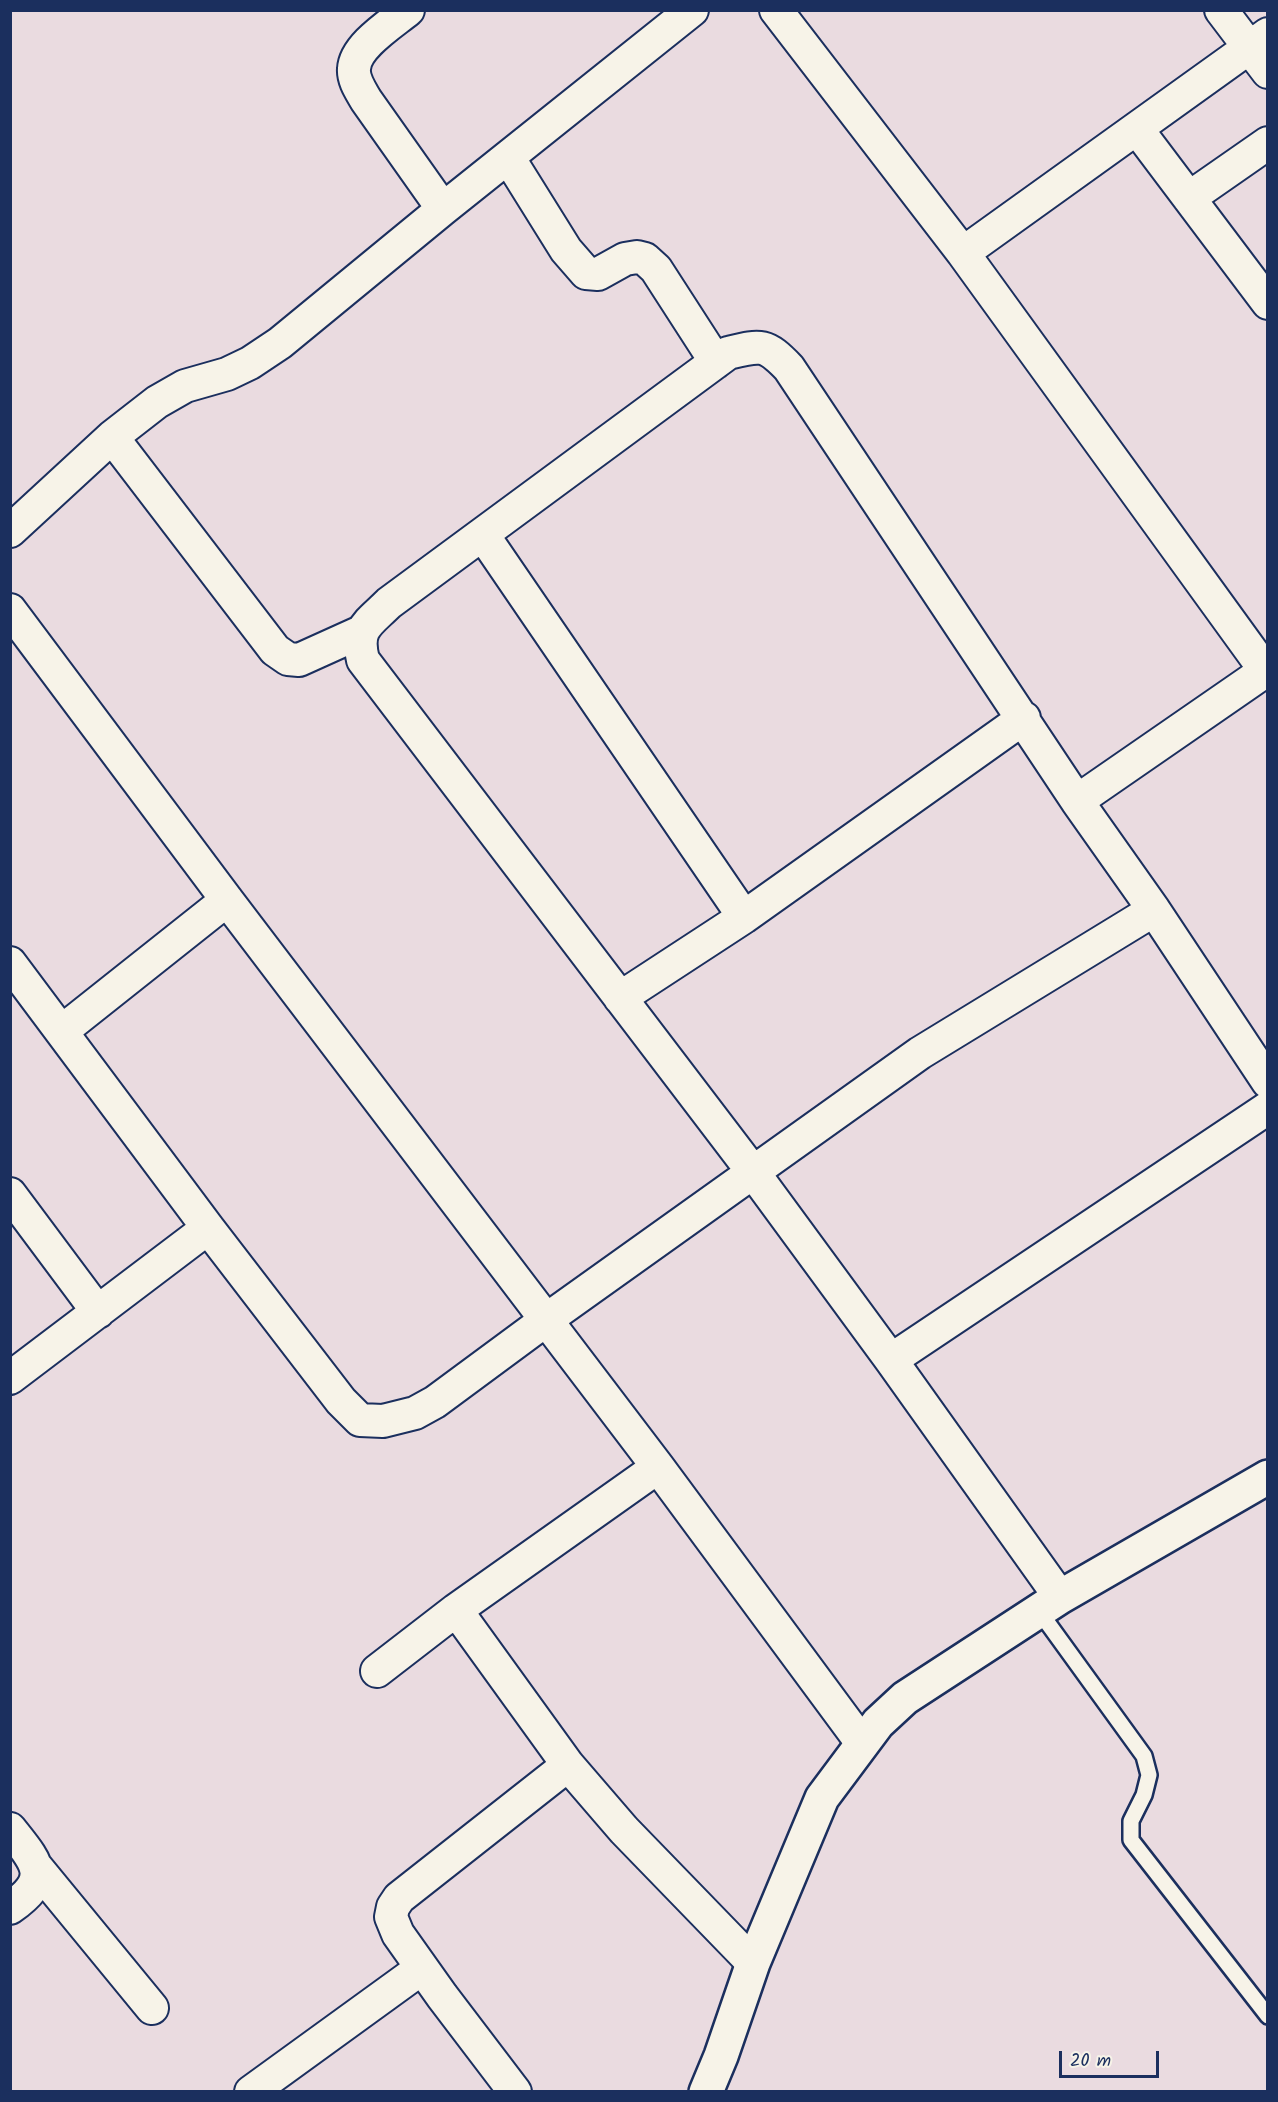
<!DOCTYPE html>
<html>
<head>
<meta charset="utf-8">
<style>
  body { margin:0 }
  #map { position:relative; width:1278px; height:2102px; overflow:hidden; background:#eadbe0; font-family:Kalam,sans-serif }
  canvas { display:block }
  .frame { position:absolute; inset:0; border:12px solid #1b2f5e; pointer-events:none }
  .scale { position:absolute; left:1059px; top:2051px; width:100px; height:27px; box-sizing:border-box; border:3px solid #1b2f5e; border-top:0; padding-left:8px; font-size:18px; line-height:21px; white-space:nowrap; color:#1b2f5e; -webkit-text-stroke:4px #f7f3e8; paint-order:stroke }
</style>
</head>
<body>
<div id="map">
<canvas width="1278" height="2102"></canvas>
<div class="frame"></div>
<div class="scale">20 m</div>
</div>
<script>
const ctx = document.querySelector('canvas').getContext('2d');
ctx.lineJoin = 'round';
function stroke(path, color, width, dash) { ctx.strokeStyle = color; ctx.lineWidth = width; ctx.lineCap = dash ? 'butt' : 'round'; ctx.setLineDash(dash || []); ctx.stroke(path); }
const service = new Path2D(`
  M 1039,1611 L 1144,1756 L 1149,1775 L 1144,1795 L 1131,1821 L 1131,1840 L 1268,2016`);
const minor = new Path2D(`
  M 408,10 C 391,24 355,46 354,69 C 353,80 361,91 366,100 L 443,209
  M 776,10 L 963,253 L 1268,674
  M 1221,10 L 1268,72
  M 1137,129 L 1268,303
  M 508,157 L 566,250 L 586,273 L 598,274 L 625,259 L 637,257 L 645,259 L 656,269 L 716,362
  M 1189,198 L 1268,143
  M 963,253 L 1268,34
  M 112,437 L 275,650 L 288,659 L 299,660 L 361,632
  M 10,531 L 112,437 L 157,402 L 185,386 L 227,374 L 250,363 L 280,343 L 443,209 L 692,10
  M 483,535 L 744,917
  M 10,610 L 227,900 L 658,1467 L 862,1743
  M 1077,801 L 1268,669
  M 10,963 L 208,1228 L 341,1401 L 360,1420 L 383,1421 L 415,1413 L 435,1402 L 546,1320 L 920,1053 L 1154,910
  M 620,998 L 744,917 L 1024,718
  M 62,1031 L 227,900
  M 10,1194 L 98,1312
  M 891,1360 L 1268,1108
  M 10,1378 L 208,1228
  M 1060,1597 L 891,1360 L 753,1172 L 363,660 C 355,628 368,624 389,603 L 728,353 C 761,345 765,343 789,368 L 1077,801 L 1154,910 L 1268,1082
  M 456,1610 L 568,1765 L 624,1830 L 753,1963
  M 377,1671 L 456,1610 L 658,1467
  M 10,1829 C 37,1863 53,1878 10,1908
  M 37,1868 L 152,2008
  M 251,2092 L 422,1968
  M 515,2092 L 442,1996 L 398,1934 L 391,1917 L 393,1907 L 399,1898 L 568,1765`);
const tertiary = new Path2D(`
  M 706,2092 L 721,2056 L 753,1963 L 822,1798 L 878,1723 L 905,1698 L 1060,1597 L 1268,1477`);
stroke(service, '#1b2f5e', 20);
stroke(minor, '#1b2f5e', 36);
stroke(tertiary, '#1b2f5e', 38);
stroke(service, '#f7f3e8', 15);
stroke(minor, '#f7f3e8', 32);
stroke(tertiary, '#f7f3e8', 33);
</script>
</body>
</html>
